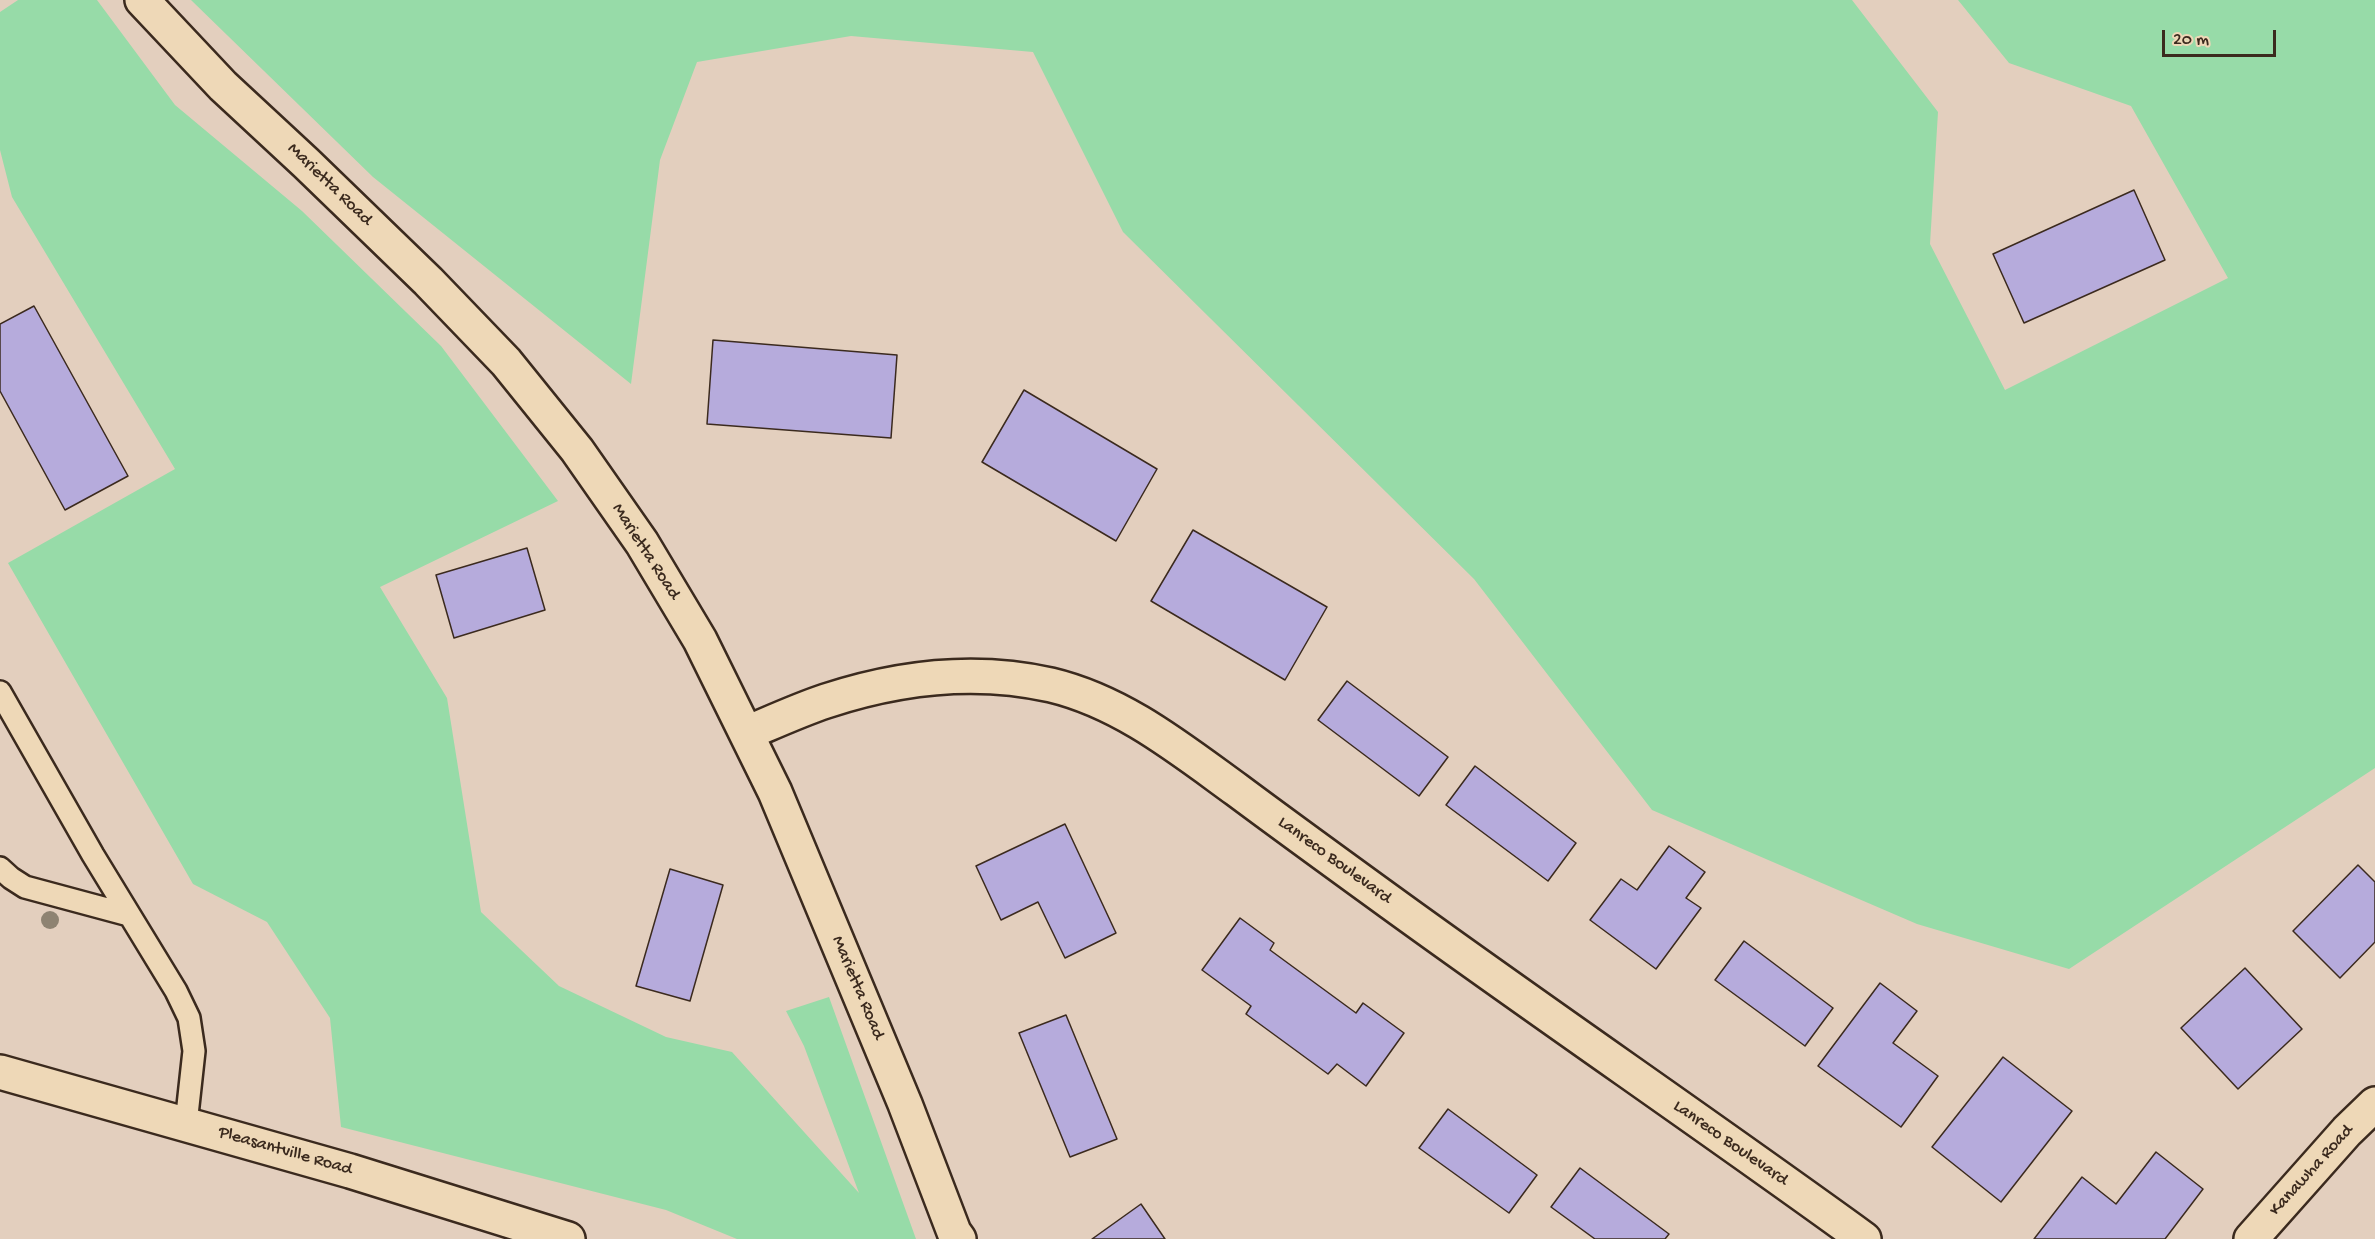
<!DOCTYPE html>
<html>
<head>
<meta charset="utf-8">
<style>
  body { margin:0 }
  #map { position:relative; width:2375px; height:1239px; overflow:hidden; background:#e3cfbe; font-family:"Gochi Hand",sans-serif }
  canvas { display:block }
  .scale { position:absolute; left:2162px; top:30px; width:114px; height:27px; box-sizing:border-box; border:3px solid #3b2a1e; border-top:0; padding-left:8px; font-size:18px; line-height:21px; white-space:nowrap; color:#3b2a1e; -webkit-text-stroke:4px #eed8b7; paint-order:stroke }
</style>
</head>
<body>
<div id="map">
<canvas width="2375" height="1239"></canvas>
<div class="scale">20 m</div>
</div>
<script>
const ctx = document.querySelector('canvas').getContext('2d');
ctx.lineJoin = 'round';
function fill(path, color) { ctx.fillStyle = color; ctx.fill(path, 'evenodd'); }
function stroke(path, color, width, dash) { ctx.strokeStyle = color; ctx.lineWidth = width; ctx.lineCap = dash ? 'butt' : 'round'; ctx.setLineDash(dash || []); ctx.stroke(path); }
function write(font, color, halo, rows, align = 'center') {
  ctx.font = font + ' "Gochi Hand",sans-serif'; ctx.lineWidth = 4.5; ctx.setLineDash([]); ctx.textBaseline = 'middle'; ctx.strokeStyle = halo; ctx.fillStyle = color; for (const [text, x, y, turn = 0] of rows) {
    ctx.save(); ctx.translate(x, y); ctx.rotate((+turn || 0) * Math.PI / 180); ctx.textAlign = isNaN(turn) ? turn : align; if (halo) ctx.strokeText(text, 0, 0); ctx.fillText(text, 0, 0); ctx.restore();
  }
}
const green = new Path2D(`
  M 18,0 L 97,0 L 175,105 L 302,211 L 441,346 L 558,501 L 380,587 L 447,698 L 481,912 L 559,986 L 666,1037 L 732,1052 L 859,1193 L 804,1046 L 786,1011 L 829,997 L 916,1239 L 737,1239 L 666,1210 L 341,1127 L 330,1018 L 267,922 L 193,884 L 8,563 L 175,469 L 12,197 L 0,150 L 0,12 Z
  M 191,0 L 1852,0 L 1938,112 L 1930,244 L 2005,390 L 2228,278 L 2131,106 L 2009,63 L 1958,0 L 2375,0 L 2375,768 L 2069,969 L 1917,924 L 1652,810 L 1474,579 L 1123,232 L 1033,52 L 851,36 L 697,62 L 660,160 L 631,384 L 373,177 Z`);
const building = new Path2D(`
  M 2134,190 L 2165,260 L 2024,323 L 1993,254 Z
  M 34,306 L 128,476 L 65,510 L 0,391 L 0,324 Z
  M 713,340 L 897,355 L 891,438 L 707,424 Z
  M 1024,390 L 1157,469 L 1116,541 L 982,462 Z
  M 1193,530 L 1327,607 L 1285,680 L 1151,601 Z
  M 527,548 L 545,610 L 454,638 L 436,575 Z
  M 1347,681 L 1448,757 L 1419,796 L 1318,720 Z
  M 1475,766 L 1576,843 L 1548,881 L 1446,805 Z
  M 1065,824 L 1116,933 L 1065,958 L 1038,902 L 1001,920 L 976,866 Z
  M 1669,846 L 1705,872 L 1686,898 L 1701,908 L 1656,969 L 1590,920 L 1621,879 L 1637,890 Z
  M 2358,865 L 2375,882 L 2375,942 L 2340,978 L 2293,931 Z
  M 670,869 L 723,885 L 690,1001 L 636,986 Z
  M 1240,918 L 1274,943 L 1270,950 L 1356,1013 L 1363,1003 L 1404,1033 L 1366,1086 L 1337,1064 L 1328,1074 L 1246,1014 L 1251,1006 L 1202,970 Z
  M 1744,941 L 1833,1008 L 1805,1046 L 1715,980 Z
  M 2245,968 L 2302,1029 L 2238,1089 L 2181,1028 Z
  M 1880,983 L 1917,1011 L 1893,1043 L 1938,1076 L 1901,1127 L 1818,1066 Z
  M 1066,1015 L 1117,1139 L 1070,1157 L 1019,1033 Z
  M 2003,1057 L 2072,1111 L 2001,1202 L 1932,1147 Z
  M 1448,1109 L 1537,1175 L 1509,1213 L 1419,1148 Z
  M 2156,1152 L 2203,1189 L 2165,1239 L 2034,1239 L 2082,1177 L 2116,1204 Z
  M 1580,1168 L 1669,1234 L 1665,1239 L 1595,1239 L 1551,1207 Z
  M 1141,1204 L 1165,1239 L 1092,1239 Z`);
const lane = new Path2D(`
  M 0,692 L 93,855 L 176,991 L 189,1018 L 194,1051 L 186,1124
  M 0,868 L 11,878 L 25,887 L 129,915`);
const street = new Path2D(`
  M 747,733 C 773,722 799,710 826,701 C 899,677 975,668 1051,685 C 1122,702 1179,748 1237,790 C 1288,828 1339,865 1390,902 C 1547,1016 1707,1125 1864,1239`);
const secondary = new Path2D(`
  M 142,0 L 223,86 L 306,163 L 428,281 L 506,362 L 577,450 L 642,543 L 700,640 L 775,792 L 905,1104 L 954,1232 L 959,1239
  M 0,1072 L 350,1171 L 568,1239
  M 2251,1239 L 2347,1131 L 2375,1104`);
const trees = [
  [50,920]
];
const streetNames = [
  ["Marietta Road",329,185,44],
  ["Marietta Road",645,552,57],
  ["Lanreco Boulevard",1334,861,36],
  ["Marietta Road",857,988,67],
  ["Lanreco Boulevard",1730,1144,35],
  ["Pleasantville Road",285,1152,16],
  ["Kanawha Road",2312,1171,-48]
];
fill(green, '#97dba8');
fill(building, '#b6abdc');
stroke(building, '#3b2a1e', 1.5);
stroke(lane, '#3b2a1e', 26);
stroke(street, '#3b2a1e', 38);
stroke(secondary, '#3b2a1e', 38);
stroke(lane, '#eed8b7', 21);
stroke(street, '#eed8b7', 33);
stroke(secondary, '#eed8b7', 33);
ctx.fillStyle = '#8e8372';
for (const [x, y] of trees) { ctx.beginPath(); ctx.arc(x, y, 9, 0, 2 * Math.PI); ctx.fill(); }
write('18px', '#3b2a1e', '#eed8b7', streetNames);
</script>
</body>
</html>
